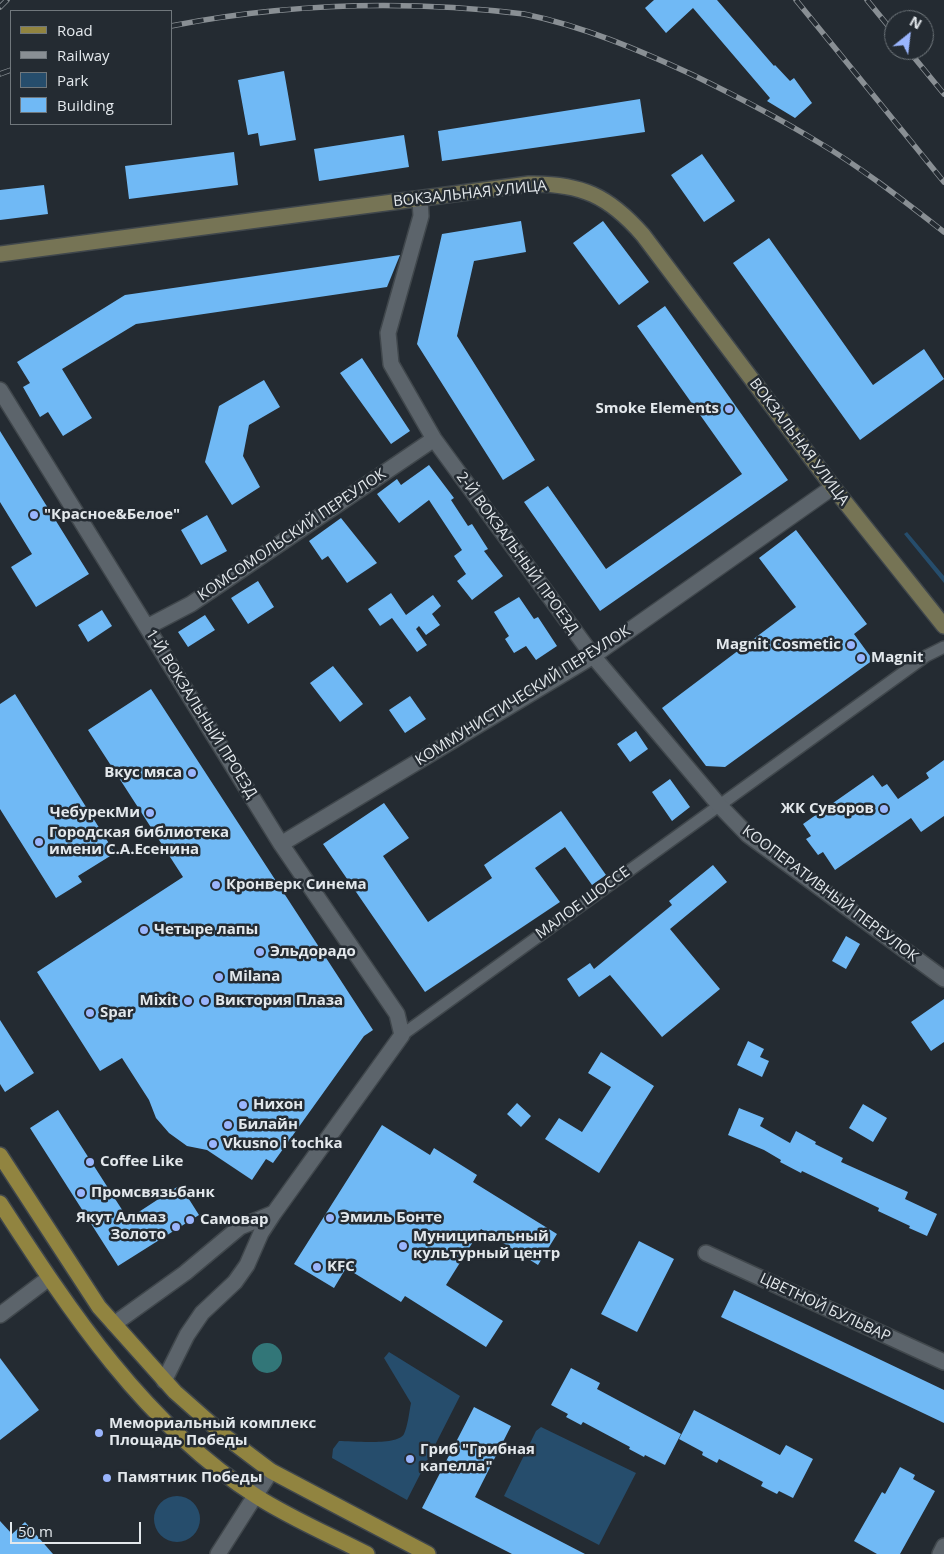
<!DOCTYPE html>
<html>
<head>
<meta charset="utf-8">
<style>
  body { margin:0 }
  #map { position:relative; width:944px; height:1554px; overflow:hidden; background:#242b32; font-family:"Open Sans",sans-serif }
  canvas { display:block }
  .legend { position:absolute; left:10px; top:10px; width:162px; height:115px; box-sizing:border-box; background:#242b32; border:1px solid #70777c; margin:0; padding:6px 9px; list-style:none; font-size:15px; color:#e3e8ec }
  .legend li { display:flex; align-items:center; gap:10px; height:25px }
  .legend b { width:25px; border:1px solid #70777c }
  .north { position:absolute; left:884px; top:10px; width:50px; height:50px; box-sizing:border-box; background:#242b32; border:1px solid #70777c; border-radius:50%; rotate:29deg; font-size:14px; font-weight:700; line-height:20px; text-align:center; color:#e3e8ec }
  .north::after { content:''; display:block; margin:auto; width:18px; height:22px; background:#9ab5fd; clip-path:polygon(50% 0,100% 100%,50% 72%,0 100%) }
  .scale { position:absolute; left:10px; top:1522px; width:131px; height:22px; box-sizing:border-box; border:2px solid #e3e8ec; border-top:0; padding-left:6px; font-size:15px; line-height:18px; white-space:nowrap; color:#e3e8ec; -webkit-text-stroke:4px #242b32; paint-order:stroke }
</style>
</head>
<body>
<div id="map">
<canvas width="944" height="1554"></canvas>
<ul class="legend">
<li><b style="height:6px;background:#918440"></b>Road</li>
<li><b style="height:6px;background:#898f94"></b>Railway</li>
<li><b style="height:14px;background:#264d6c"></b>Park</li>
<li><b style="height:14px;background:#70b9f5"></b>Building</li>
</ul>
<div class="north">N</div>
<div class="scale">50 m</div>
</div>
<script>
const ctx = document.querySelector('canvas').getContext('2d');
ctx.lineJoin = 'round';
function fill(path, color) { ctx.fillStyle = color; ctx.fill(path, 'evenodd'); }
function stroke(path, color, width, dash) { ctx.strokeStyle = color; ctx.lineWidth = width; ctx.lineCap = dash ? 'butt' : 'round'; ctx.setLineDash(dash || []); ctx.stroke(path); }
function write(font, color, halo, rows, align = 'center') {
  ctx.font = font + ' "Open Sans",sans-serif'; ctx.lineWidth = 5; ctx.setLineDash([]); ctx.textBaseline = 'middle'; ctx.strokeStyle = halo; ctx.fillStyle = color; for (const [text, x, y, turn = 0] of rows) {
    ctx.save(); ctx.translate(x, y); ctx.rotate((+turn || 0) * Math.PI / 180); ctx.textAlign = isNaN(turn) ? turn : align; if (halo) ctx.strokeText(text, 0, 0); ctx.fillText(text, 0, 0); ctx.restore();
  }
}
const green = new Path2D(`
  M 907,532 L 944,576 L 944,583 L 904,534 Z
  M 389,1352 L 460,1396 L 407,1500 L 332,1458 L 333,1449 L 339,1441 C 353,1441 397,1446 404,1434 C 408,1425 409,1413 411,1403 L 384,1358 Z
  M 541,1427 L 636,1473 L 599,1545 L 504,1496 L 536,1431 Z
  M154 1519a23 23 0 1 1 46 0a23 23 0 1 1-46 0Z`);
const water = new Path2D(`
  M252 1358a15 15 0 1 1 30 0a15 15 0 1 1-30 0Z`);
const building = new Path2D(`
  M 654,0 L 717,0 L 774,66 L 775,65 L 790,81 L 794,78 L 812,103 L 795,118 L 767,101 L 770,98 L 693,8 L 666,33 L 645,8 Z
  M 284,71 L 296,140 L 260,146 L 258,133 L 248,135 L 238,80 Z
  M 640,99 L 645,132 L 442,161 L 438,131 Z
  M 404,135 L 409,167 L 319,181 L 314,149 Z
  M 234,152 L 238,185 L 129,199 L 125,166 Z
  M 702,154 L 735,201 L 704,222 L 671,175 Z
  M 44,185 L 48,214 L 0,220 L 0,190 Z
  M 521,221 L 526,252 L 474,261 L 457,336 L 535,460 L 503,480 L 417,344 L 442,234 Z
  M 603,221 L 649,282 L 619,305 L 573,243 Z
  M 769,238 L 873,385 L 924,349 L 944,379 L 860,440 L 733,263 Z
  M 400,255 L 387,287 L 136,324 L 62,369 L 92,418 L 63,436 L 48,412 L 40,417 L 23,387 L 30,383 L 17,362 L 125,295 Z
  M 665,306 L 788,480 L 600,611 L 524,502 L 548,486 L 606,569 L 742,474 L 637,326 Z
  M 362,358 L 410,431 L 391,444 L 340,373 Z
  M 264,380 L 280,407 L 249,425 L 243,456 L 260,487 L 232,505 L 205,462 L 219,406 Z
  M 0,431 L 89,574 L 36,607 L 11,567 L 32,554 L 0,502 Z
  M 429,465 L 454,498 L 451,500 L 468,526 L 472,524 L 488,549 L 484,551 L 503,576 L 472,600 L 457,581 L 466,574 L 454,556 L 462,550 L 429,500 L 399,523 L 377,494 L 397,479 L 401,485 Z
  M 207,515 L 227,551 L 201,565 L 181,530 Z
  M 341,518 L 377,563 L 347,583 L 328,556 L 322,560 L 309,541 Z
  M 796,530 L 867,624 L 854,634 L 873,660 L 725,767 L 706,766 L 662,708 L 796,607 L 759,558 Z
  M 258,581 L 274,607 L 248,624 L 231,598 Z
  M 391,593 L 406,615 L 433,595 L 441,606 L 432,614 L 440,625 L 426,635 L 419,626 L 416,629 L 427,645 L 417,652 L 392,618 L 380,626 L 368,609 Z
  M 519,597 L 534,619 L 538,617 L 557,646 L 536,660 L 526,646 L 514,653 L 505,639 L 509,636 L 494,612 Z
  M 102,610 L 112,626 L 88,642 L 78,625 Z
  M 205,615 L 215,630 L 188,647 L 178,632 Z
  M 333,666 L 363,704 L 340,722 L 310,683 Z
  M 151,689 L 373,1030 L 364,1036 L 273,1163 L 266,1159 L 252,1180 L 207,1150 L 187,1146 L 169,1133 L 156,1118 L 149,1100 L 122,1058 L 100,1071 L 37,972 L 183,877 L 88,730 Z
  M 15,694 L 115,853 L 78,876 L 82,882 L 56,898 L 0,809 L 0,704 Z
  M 410,696 L 426,719 L 405,733 L 389,710 Z
  M 636,731 L 648,749 L 630,762 L 617,744 Z
  M 944,760 L 944,816 L 921,832 L 911,818 L 835,870 L 823,852 L 818,855 L 806,839 L 811,836 L 803,824 L 873,775 L 882,787 L 887,784 L 898,799 L 929,778 L 926,773 Z
  M 670,779 L 690,807 L 672,821 L 652,792 Z
  M 384,803 L 409,838 L 383,856 L 428,922 L 492,878 L 484,865 L 561,811 L 606,875 L 592,885 L 565,847 L 535,868 L 560,902 L 425,992 L 323,844 Z
  M 713,865 L 727,882 L 670,929 L 720,989 L 662,1037 L 610,975 L 579,997 L 567,979 L 590,963 L 594,969 L 672,905 L 669,901 Z
  M 846,936 L 860,944 L 846,969 L 832,961 Z
  M 944,999 L 944,1042 L 931,1051 L 911,1022 Z
  M 0,1020 L 34,1073 L 5,1092 L 0,1084 Z
  M 748,1041 L 764,1049 L 760,1057 L 769,1061 L 762,1077 L 737,1065 Z
  M 601,1052 L 654,1086 L 599,1173 L 545,1139 L 559,1118 L 582,1132 L 611,1087 L 588,1073 Z
  M 517,1103 L 531,1116 L 521,1127 L 507,1114 Z
  M 863,1104 L 887,1118 L 873,1142 L 849,1128 Z
  M 739,1108 L 764,1118 L 760,1126 L 790,1143 L 796,1131 L 816,1142 L 815,1144 L 843,1158 L 841,1162 L 908,1192 L 905,1199 L 937,1214 L 927,1236 L 909,1228 L 910,1226 L 878,1211 L 879,1208 L 802,1171 L 801,1173 L 780,1162 L 781,1160 L 764,1150 L 728,1135 Z
  M 58,1110 L 128,1219 L 180,1185 L 199,1215 L 118,1266 L 30,1128 Z
  M 382,1125 L 430,1155 L 434,1148 L 477,1175 L 473,1182 L 557,1234 L 538,1265 L 481,1229 L 446,1285 L 503,1321 L 486,1347 L 405,1296 L 401,1302 L 346,1268 L 334,1288 L 294,1264 Z
  M 639,1241 L 674,1259 L 637,1332 L 601,1314 Z
  M 734,1290 L 944,1390 L 944,1423 L 721,1317 Z
  M 0,1358 L 39,1410 L 0,1440 Z
  M 571,1368 L 600,1383 L 597,1389 L 681,1434 L 665,1465 L 645,1455 L 644,1457 L 629,1449 L 630,1447 L 583,1422 L 581,1425 L 566,1417 L 568,1414 L 551,1405 Z
  M 474,1407 L 511,1426 L 475,1497 L 585,1554 L 512,1554 L 422,1508 Z
  M 694,1410 L 780,1455 L 786,1445 L 813,1459 L 793,1498 L 779,1491 L 777,1494 L 761,1486 L 763,1482 L 719,1459 L 717,1463 L 702,1455 L 703,1452 L 679,1439 Z
  M 900,1467 L 915,1475 L 913,1479 L 935,1491 L 900,1554 L 877,1554 L 854,1541 L 882,1492 L 885,1494 Z
  M 0,1521 L 12,1534 L 25,1522 L 53,1554 L 0,1554 Z`);
const pedestrian = new Path2D(`
  M 402,1035 L 926,656 L 944,647`);
const minor = new Path2D(`
  M 420,199 L 421,216 L 388,333 L 391,364 L 434,439 L 593,656 L 719,805 L 748,835 L 944,979
  M 0,390 L 281,844 L 397,1014 L 402,1035 L 274,1213 L 261,1233 L 247,1265 L 235,1282 L 202,1313 L 187,1335 L 164,1381
  M 147,627 L 191,604 L 434,439
  M 281,844 L 593,656 L 833,487
  M 706,1253 L 944,1362
  M 114,1324 L 185,1273 L 240,1227 L 274,1213
  M 940,1554 L 944,1546`);
const tertiary = new Path2D(`
  M 0,1315 L 49,1278
  M 218,1554 L 271,1471`);
const secondary = new Path2D(`
  M 0,254 L 529,184 C 581,183 609,196 643,235 L 833,487 L 944,626`);
const primary = new Path2D(`
  M 0,1155 L 99,1307 L 175,1392 L 226,1437 L 271,1471 L 428,1554
  M 0,1203 C 70,1311 144,1424 256,1496 C 290,1518 330,1535 367,1554`);
const rail = new Path2D(`
  M 796,0 L 944,182
  M 867,0 L 894,33
  M 0,7 L 7,0
  M 171,26 C 288,3 406,0 524,14 C 583,26 639,50 693,75 C 736,96 777,117 818,142 C 862,168 904,201 944,232
  M 908,50 L 944,94
  M 0,74 L 11,70`);
const markers = [
  [729,409,5,"#9ab5fd"],
  [34,515,5,"#9ab5fd"],
  [851,645,5,"#9ab5fd"],
  [861,658,5,"#9ab5fd"],
  [192,773,5,"#9ab5fd"],
  [884,809,5,"#9ab5fd"],
  [150,813,5,"#9ab5fd"],
  [39,842,5,"#9ab5fd"],
  [216,885,5,"#9ab5fd"],
  [144,930,5,"#9ab5fd"],
  [260,952,5,"#9ab5fd"],
  [219,977,5,"#9ab5fd"],
  [188,1001,5,"#9ab5fd"],
  [205,1001,5,"#9ab5fd"],
  [90,1013,5,"#9ab5fd"],
  [243,1105,5,"#9ab5fd"],
  [228,1125,5,"#9ab5fd"],
  [213,1144,5,"#9ab5fd"],
  [90,1162,5,"#9ab5fd"],
  [81,1193,5,"#9ab5fd"],
  [330,1218,5,"#9ab5fd"],
  [190,1220,5,"#9ab5fd"],
  [176,1227,5,"#9ab5fd"],
  [403,1246,5,"#9ab5fd"],
  [317,1267,5,"#9ab5fd"],
  [99,1433,5,"#9ab5fd"],
  [410,1459,5,"#9ab5fd"],
  [107,1478,5,"#9ab5fd"]
];
const streetNames = [
  ["ВОКЗАЛЬНАЯ УЛИЦА",470,194,-6],
  ["ВОКЗАЛЬНАЯ УЛИЦА",799,442,53],
  ["КОМСОМОЛЬСКИЙ ПЕРЕУЛОК",292,535,-34],
  ["2-Й ВОКЗАЛЬНЫЙ ПРОЕЗД",517,553,54],
  ["КОММУНИСТИЧЕСКИЙ ПЕРЕУЛОК",523,696,-32],
  ["1-Й ВОКЗАЛЬНЫЙ ПРОЕЗД",201,714,58],
  ["КООПЕРАТИВНЫЙ ПЕРЕУЛОК",830,894,37],
  ["МАЛОЕ ШОССЕ",583,903,-36],
  ["ЦВЕТНОЙ БУЛЬВАР",825,1308,25]
];
const poiNames = [
  ["Smoke Elements",719,409,"right"],
  ["\"Красное&Белое\"",44,515],
  ["Magnit Cosmetic",841,645,"right"],
  ["Magnit",871,658],
  ["Вкус мяса",182,773,"right"],
  ["ЖК Суворов",874,809,"right"],
  ["ЧебурекМи",140,813,"right"],
  ["Городская библиотека",49,833],
  ["имени С.А.Есенина",49,850],
  ["Кронверк Синема",226,885],
  ["Четыре лапы",154,930],
  ["Эльдорадо",270,952],
  ["Milana",229,977],
  ["Mixit",178,1001,"right"],
  ["Виктория Плаза",215,1001],
  ["Spar",100,1013],
  ["Нихон",253,1105],
  ["Билайн",238,1125],
  ["Vkusno i tochka",223,1144],
  ["Coffee Like",100,1162],
  ["Промсвязьбанк",91,1193],
  ["Якут Алмаз",166,1218,"right"],
  ["Золото",166,1235,"right"],
  ["Эмиль Бонте",340,1218],
  ["Самовар",200,1220],
  ["Муниципальный",413,1237],
  ["культурный центр",413,1254],
  ["KFC",327,1267],
  ["Мемориальный комплекс",109,1424],
  ["Площадь Победы",109,1441],
  ["Гриб \"Грибная",420,1450],
  ["капелла\"",420,1467],
  ["Памятник Победы",117,1478]
];
fill(green, '#264d6c');
fill(water, '#327678');
fill(building, '#70b9f5');
stroke(pedestrian, '#40474c', 14);
stroke(minor, '#40474c', 18);
stroke(tertiary, '#40474c', 18);
stroke(secondary, '#40474c', 18);
stroke(primary, '#40474c', 18);
stroke(pedestrian, '#5c646b', 11);
stroke(minor, '#5c646b', 15);
stroke(tertiary, '#5c646b', 15);
stroke(secondary, '#767455', 15);
stroke(primary, '#918440', 15);
stroke(rail, '#898f94', 5.5);
stroke(rail, '#242b32', 4, [11]);
for (const [x, y, r, color] of markers) { const dot = new Path2D(); dot.arc(x, y, r, 0, 2 * Math.PI); ctx.fillStyle = color; ctx.fill(dot); stroke(dot, '#242b32', 2); }
write('15px', '#e3e8ec', '#242b32', streetNames);
write('bold 15px', '#e3e8ec', '#242b32', poiNames, 'left');
</script>
</body>
</html>
